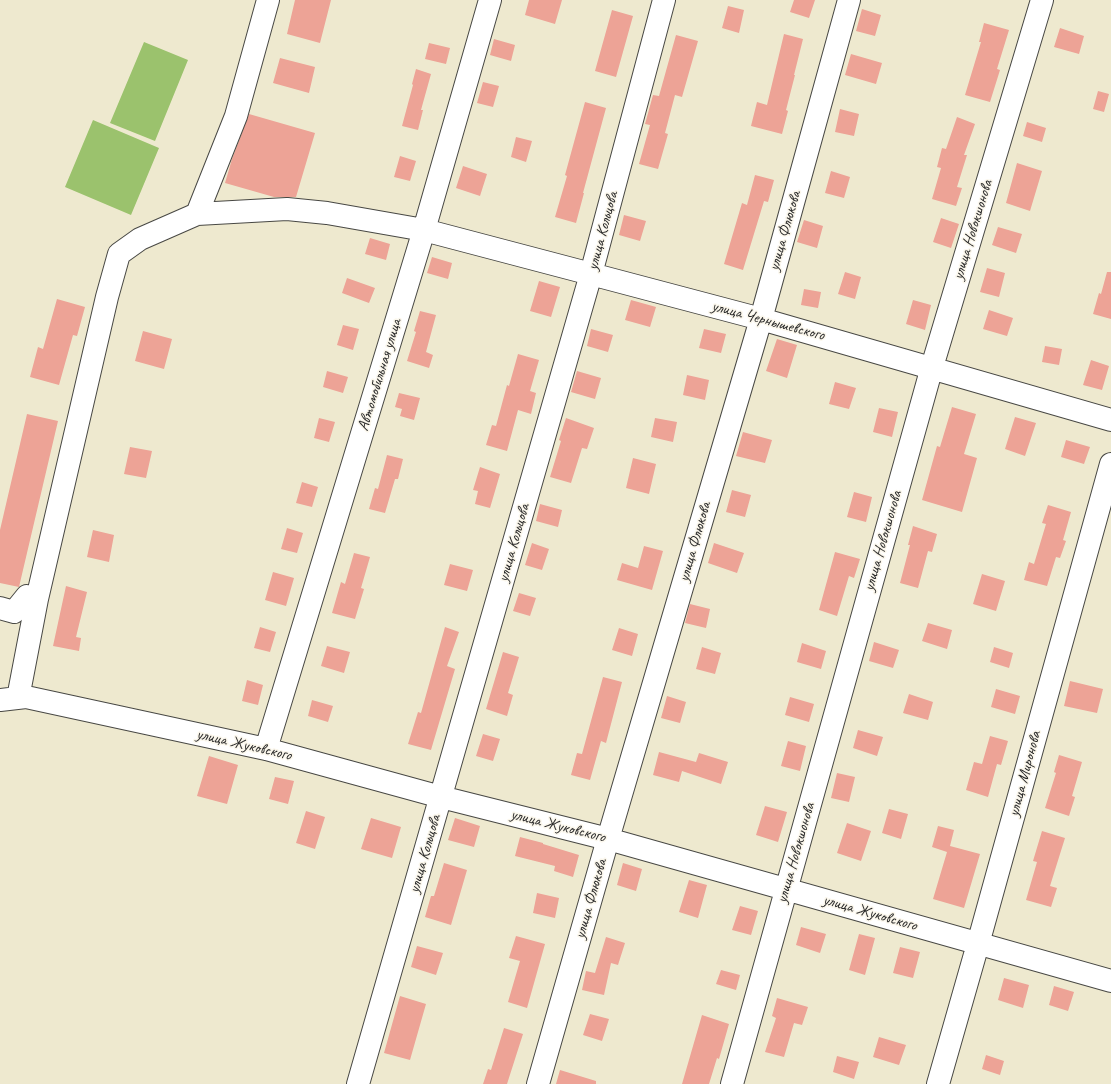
<!DOCTYPE html>
<html>
<head>
<meta charset="utf-8">
<style>
  body { margin:0 }
  canvas { display:block; background:#eee9cf }
</style>
</head>
<body>
<canvas width="1111" height="1084"></canvas>
<script>
const ctx = document.querySelector('canvas').getContext('2d');
ctx.lineJoin = 'round';
function fill(path, color) { ctx.fillStyle = color; ctx.fill(path, 'evenodd'); }
function stroke(path, color, width, dash) { ctx.strokeStyle = color; ctx.lineWidth = width; ctx.lineCap = dash ? 'butt' : 'round'; ctx.setLineDash(dash || []); ctx.stroke(path); }
function write(font, color, halo, rows, align = 'center') {
  ctx.font = font + ' Caveat,sans-serif'; ctx.lineWidth = 3; ctx.setLineDash([]); ctx.textBaseline = 'middle'; ctx.strokeStyle = halo; ctx.fillStyle = color; for (const [text, x, y, turn = 0] of rows) {
    ctx.save(); ctx.translate(x, y); ctx.rotate((+turn || 0) * Math.PI / 180); ctx.textAlign = isNaN(turn) ? turn : align; if (halo) ctx.strokeText(text, 0, 0); ctx.fillText(text, 0, 0); ctx.restore();
  }
}
const green = new Path2D(`
  M 144,42 L 188,60 L 155,141 L 110,123 Z
  M 93,120 L 159,148 L 131,215 L 65,187 Z`);
const building = new Path2D(`
  M 295,0 L 331,0 L 320,43 L 287,34 Z
  M 529,0 L 562,0 L 555,24 L 525,15 Z
  M 794,0 L 815,0 L 809,18 L 790,12 Z
  M 728,6 L 744,10 L 739,33 L 722,28 Z
  M 862,9 L 881,15 L 875,36 L 856,31 Z
  M 612,10 L 633,16 L 616,77 L 595,71 Z
  M 984,23 L 1009,30 L 997,69 L 1000,70 L 990,102 L 965,95 L 981,42 L 979,42 Z
  M 1060,28 L 1084,36 L 1079,54 L 1054,47 Z
  M 784,34 L 803,39 L 794,75 L 795,75 L 786,110 L 788,111 L 782,134 L 751,126 L 757,102 L 767,105 Z
  M 676,35 L 698,41 L 682,97 L 675,95 L 665,133 L 668,134 L 658,169 L 639,164 L 650,125 L 645,124 L 653,95 L 659,96 Z
  M 494,39 L 515,45 L 511,61 L 490,55 Z
  M 429,43 L 450,48 L 446,64 L 425,59 Z
  M 851,54 L 882,63 L 876,84 L 845,75 Z
  M 280,58 L 315,67 L 309,93 L 273,83 Z
  M 416,69 L 431,74 L 421,110 L 423,110 L 418,130 L 402,126 L 413,85 L 412,84 Z
  M 483,82 L 499,86 L 493,107 L 477,103 Z
  M 1098,91 L 1109,94 L 1104,112 L 1093,109 Z
  M 585,102 L 606,108 L 583,193 L 584,193 L 576,223 L 555,217 L 567,176 L 565,175 Z
  M 840,109 L 859,114 L 854,136 L 835,132 Z
  M 249,114 L 315,133 L 296,197 L 274,197 L 225,183 L 232,159 Z
  M 957,117 L 975,124 L 964,155 L 967,155 L 957,187 L 962,188 L 956,206 L 932,199 L 941,168 L 937,167 L 942,148 L 946,149 Z
  M 1027,122 L 1046,128 L 1042,142 L 1023,136 Z
  M 516,137 L 532,141 L 526,162 L 511,157 Z
  M 400,156 L 416,161 L 410,181 L 394,177 Z
  M 1017,163 L 1042,171 L 1030,211 L 1006,203 Z
  M 463,166 L 487,174 L 480,196 L 456,188 Z
  M 831,171 L 850,177 L 844,198 L 825,193 Z
  M 755,175 L 774,180 L 768,202 L 764,201 L 743,270 L 724,264 L 742,203 L 747,205 Z
  M 624,215 L 646,221 L 640,241 L 619,235 Z
  M 941,218 L 959,224 L 951,248 L 933,242 Z
  M 804,220 L 823,226 L 817,248 L 797,242 Z
  M 998,227 L 1022,234 L 1016,253 L 992,245 Z
  M 370,238 L 390,244 L 386,260 L 365,254 Z
  M 432,257 L 452,263 L 448,279 L 427,273 Z
  M 987,268 L 1005,273 L 999,297 L 980,292 Z
  M 845,272 L 861,277 L 855,299 L 838,294 Z
  M 1107,272 L 1111,272 L 1111,319 L 1093,314 L 1099,293 L 1101,294 Z
  M 347,278 L 375,288 L 369,303 L 342,293 Z
  M 539,281 L 560,287 L 551,317 L 530,311 Z
  M 804,289 L 821,292 L 818,308 L 801,305 Z
  M 57,299 L 85,307 L 77,336 L 73,335 L 59,385 L 30,377 L 38,347 L 43,349 Z
  M 631,300 L 656,307 L 650,327 L 625,320 Z
  M 913,300 L 931,305 L 925,330 L 906,324 Z
  M 989,310 L 1013,318 L 1007,336 L 983,329 Z
  M 420,311 L 436,315 L 426,352 L 433,355 L 429,368 L 407,361 L 416,332 L 414,331 Z
  M 343,325 L 359,329 L 353,350 L 337,345 Z
  M 591,329 L 613,335 L 608,352 L 587,346 Z
  M 704,329 L 726,334 L 721,353 L 699,348 Z
  M 143,331 L 172,339 L 164,369 L 135,361 Z
  M 777,339 L 797,345 L 787,378 L 766,371 Z
  M 1045,346 L 1062,349 L 1059,365 L 1042,362 Z
  M 518,354 L 539,360 L 530,391 L 536,393 L 531,414 L 518,410 L 507,451 L 486,445 L 492,425 L 496,426 L 507,385 L 509,386 Z
  M 1091,360 L 1109,366 L 1102,390 L 1083,385 Z
  M 327,371 L 348,377 L 343,393 L 323,387 Z
  M 577,371 L 601,378 L 595,399 L 571,392 Z
  M 687,375 L 709,380 L 705,400 L 683,395 Z
  M 835,382 L 856,388 L 849,409 L 829,404 Z
  M 399,393 L 420,398 L 414,420 L 400,416 L 402,409 L 395,407 Z
  M 952,407 L 976,414 L 964,454 L 977,458 L 962,512 L 922,500 L 937,446 L 940,447 Z
  M 879,408 L 898,412 L 892,437 L 873,432 Z
  M 27,414 L 58,421 L 19,587 L 0,583 L 0,530 Z
  M 1015,417 L 1036,423 L 1025,456 L 1005,449 Z
  M 319,418 L 335,422 L 329,442 L 314,438 Z
  M 566,418 L 594,428 L 587,449 L 582,448 L 571,483 L 550,477 L 561,441 L 559,440 Z
  M 655,418 L 677,422 L 673,442 L 651,437 Z
  M 743,432 L 772,440 L 765,463 L 736,456 Z
  M 1066,440 L 1090,447 L 1084,464 L 1061,457 Z
  M 130,447 L 152,451 L 146,478 L 124,474 Z
  M 387,455 L 403,459 L 398,479 L 395,479 L 385,513 L 369,509 L 375,488 L 378,489 Z
  M 633,458 L 656,464 L 649,494 L 626,488 Z
  M 480,467 L 500,474 L 490,508 L 475,504 L 478,491 L 473,490 Z
  M 302,482 L 318,487 L 312,507 L 296,503 Z
  M 732,490 L 751,495 L 745,517 L 726,512 Z
  M 854,492 L 872,497 L 866,522 L 847,517 Z
  M 540,504 L 562,510 L 558,527 L 536,521 Z
  M 1048,505 L 1071,512 L 1063,540 L 1066,541 L 1060,558 L 1056,557 L 1047,586 L 1024,580 L 1029,562 L 1034,564 L 1046,524 L 1042,523 Z
  M 913,526 L 937,534 L 932,552 L 928,551 L 918,588 L 900,583 L 910,545 L 908,545 Z
  M 287,528 L 303,533 L 297,553 L 281,549 Z
  M 93,530 L 114,535 L 109,562 L 87,557 Z
  M 532,543 L 549,549 L 542,570 L 525,565 Z
  M 714,543 L 744,553 L 737,573 L 708,563 Z
  M 644,546 L 663,551 L 652,590 L 617,580 L 622,563 L 638,568 Z
  M 835,552 L 860,559 L 854,578 L 849,576 L 837,616 L 819,610 Z
  M 354,553 L 370,557 L 361,588 L 364,589 L 355,619 L 332,613 L 341,582 L 345,584 Z
  M 450,564 L 473,570 L 467,591 L 444,585 Z
  M 273,572 L 294,578 L 286,606 L 265,600 Z
  M 982,574 L 1005,581 L 996,611 L 973,604 Z
  M 66,586 L 87,592 L 76,637 L 81,638 L 79,651 L 53,646 Z
  M 519,593 L 536,598 L 530,616 L 513,611 Z
  M 690,604 L 710,609 L 706,628 L 685,623 Z
  M 928,623 L 952,630 L 947,649 L 922,641 Z
  M 260,627 L 276,632 L 270,652 L 254,648 Z
  M 445,627 L 459,632 L 447,666 L 455,669 L 431,750 L 408,744 L 418,712 L 421,713 Z
  M 619,628 L 638,634 L 632,656 L 612,650 Z
  M 874,642 L 899,650 L 893,668 L 869,661 Z
  M 802,643 L 826,651 L 821,669 L 797,662 Z
  M 327,646 L 350,652 L 344,673 L 321,666 Z
  M 702,647 L 721,653 L 715,674 L 696,669 Z
  M 994,647 L 1013,653 L 1009,668 L 990,662 Z
  M 503,652 L 519,657 L 508,693 L 513,695 L 507,716 L 486,709 Z
  M 603,677 L 622,682 L 606,743 L 601,741 L 590,780 L 571,775 L 577,753 L 582,754 Z
  M 247,680 L 263,685 L 258,705 L 242,701 Z
  M 1070,681 L 1103,689 L 1097,713 L 1064,706 Z
  M 996,689 L 1020,696 L 1015,714 L 991,707 Z
  M 909,694 L 933,702 L 928,720 L 903,713 Z
  M 667,696 L 686,702 L 680,723 L 661,718 Z
  M 790,697 L 814,704 L 809,722 L 785,715 Z
  M 312,700 L 333,706 L 328,722 L 308,716 Z
  M 858,730 L 883,737 L 877,756 L 853,748 Z
  M 483,734 L 500,739 L 493,761 L 476,756 Z
  M 990,736 L 1008,741 L 1001,765 L 997,764 L 988,797 L 966,790 L 974,762 L 982,764 Z
  M 788,741 L 806,746 L 800,771 L 781,766 Z
  M 659,752 L 696,762 L 699,753 L 728,762 L 721,784 L 682,771 L 679,782 L 653,775 Z
  M 1059,755 L 1082,762 L 1072,796 L 1075,797 L 1069,816 L 1045,808 L 1056,773 L 1054,772 Z
  M 209,756 L 238,765 L 227,804 L 197,796 Z
  M 837,773 L 855,777 L 849,802 L 831,798 Z
  M 275,777 L 294,781 L 288,804 L 269,799 Z
  M 765,806 L 787,812 L 778,842 L 756,835 Z
  M 889,809 L 908,814 L 901,839 L 882,833 Z
  M 306,811 L 325,817 L 315,849 L 296,843 Z
  M 371,818 L 401,827 L 392,858 L 361,849 Z
  M 455,818 L 480,826 L 474,847 L 448,840 Z
  M 847,823 L 871,831 L 861,861 L 837,853 Z
  M 938,826 L 954,830 L 950,846 L 980,854 L 964,908 L 933,899 L 947,852 L 932,847 Z
  M 1042,831 L 1065,838 L 1050,886 L 1057,888 L 1051,907 L 1026,900 L 1037,862 L 1033,861 Z
  M 520,837 L 543,843 L 543,844 L 579,855 L 573,877 L 554,871 L 555,866 L 515,856 Z
  M 444,863 L 467,870 L 451,925 L 425,917 L 431,896 L 434,896 Z
  M 623,863 L 642,869 L 636,891 L 617,885 Z
  M 689,880 L 707,885 L 698,918 L 679,912 Z
  M 537,893 L 559,898 L 555,918 L 533,913 Z
  M 740,906 L 758,911 L 751,935 L 732,930 Z
  M 801,927 L 826,934 L 820,953 L 796,945 Z
  M 859,934 L 875,938 L 865,975 L 849,970 Z
  M 516,936 L 545,944 L 527,1008 L 508,1002 L 520,961 L 509,958 Z
  M 606,937 L 625,943 L 618,965 L 611,963 L 604,995 L 582,990 L 586,971 L 595,973 Z
  M 417,946 L 443,953 L 436,975 L 411,967 Z
  M 900,947 L 920,952 L 913,978 L 893,973 Z
  M 721,970 L 740,975 L 736,990 L 716,984 Z
  M 1004,978 L 1029,985 L 1023,1008 L 998,1000 Z
  M 1054,986 L 1074,992 L 1068,1011 L 1049,1005 Z
  M 400,996 L 426,1004 L 410,1060 L 384,1053 Z
  M 777,998 L 808,1007 L 802,1025 L 794,1023 L 784,1057 L 765,1052 L 776,1018 L 772,1016 Z
  M 590,1014 L 609,1019 L 602,1041 L 583,1035 Z
  M 702,1015 L 729,1024 L 719,1059 L 717,1058 L 709,1084 L 682,1084 Z
  M 504,1028 L 523,1034 L 507,1084 L 483,1084 L 488,1069 L 491,1070 Z
  M 879,1037 L 906,1045 L 899,1065 L 873,1057 Z
  M 986,1055 L 1004,1061 L 1000,1075 L 982,1069 Z
  M 837,1056 L 859,1062 L 854,1079 L 833,1072 Z
  M 560,1070 L 596,1081 L 596,1084 L 556,1084 Z`);
const minor = new Path2D(`
  M 197,214 L 236,116 L 268,0
  M 0,608 L 14,612 L 27,596 L 37,599 L 107,297 L 119,254 L 140,239 L 197,214 L 287,209 L 327,213 L 424,230 L 591,274 L 761,319 L 1111,420
  M 18,698 L 37,599
  M 0,700 L 26,697 L 266,749 L 441,797 L 608,839 L 1111,981
  M 266,749 L 424,230 L 490,0
  M 358,1084 L 591,274 L 664,0
  M 538,1084 L 608,839 L 761,319 L 849,0
  M 732,1084 L 932,367 L 1042,0
  M 938,1084 L 978,944 L 1111,464`);
const streetNames = [
  ["улица Новокшонова",973,230,-73],
  ["улица Кольцова",603,231,-75],
  ["улица Флюкова",785,231,-74],
  ["улица Чернышевского",768,321,15],
  ["Автомобильная улица",380,375,-73],
  ["улица Новокшонова",883,541,-74],
  ["улица Флюкова",695,542,-74],
  ["улица Кольцова",514,543,-74],
  ["улица Жуковского",244,745,13],
  ["улица Миронова",1025,774,-75],
  ["улица Жуковского",558,826,14],
  ["улица Новокшонова",796,853,-74],
  ["улица Кольцова",425,854,-74],
  ["улица Флюкова",591,899,-74],
  ["улица Жуковского",870,913,16]
];
fill(green, '#9bc26d');
fill(building, '#eda396');
stroke(minor, '#484844', 24);
stroke(minor, '#fff', 22);
write('16px', '#2b2b2b', '#fbf7ec', streetNames);
</script>
</body>
</html>
